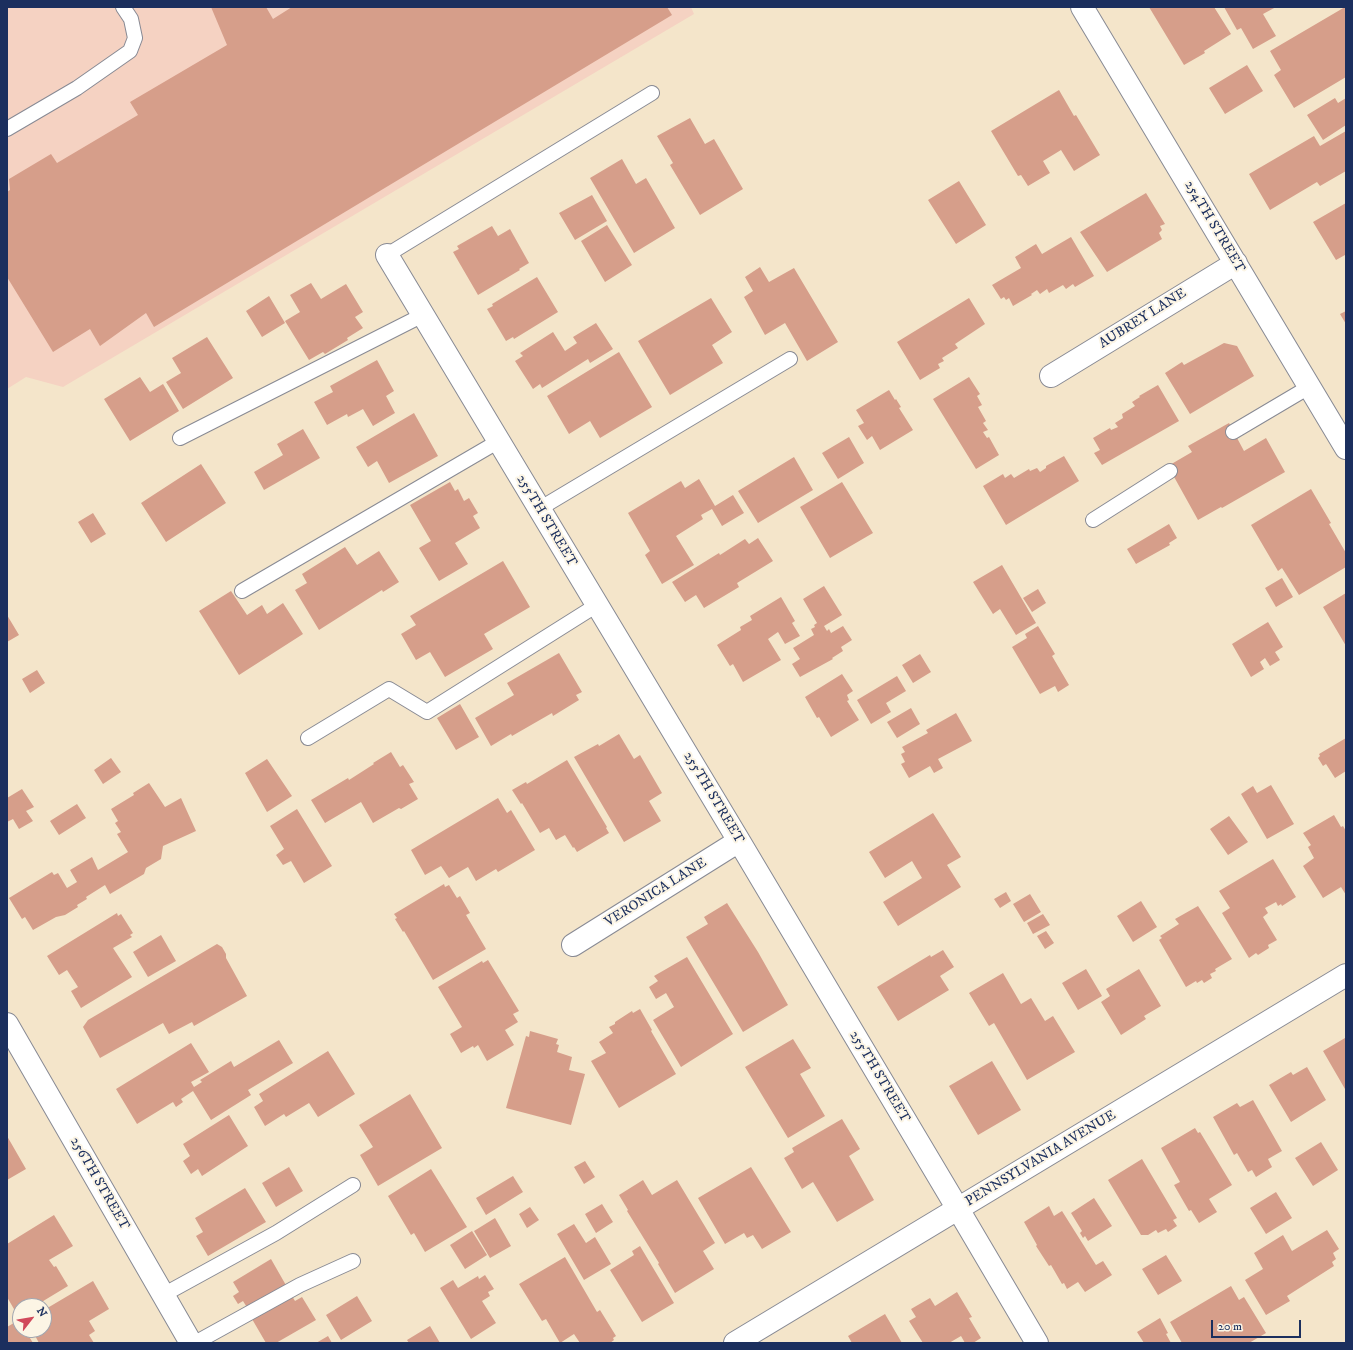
<!DOCTYPE html>
<html>
<head>
<meta charset="utf-8">
<style>
  body { margin:0 }
  #map { position:relative; width:1353px; height:1350px; overflow:hidden; background:#f4e5ca; font-family:"IM FELL DW Pica",serif }
  canvas { display:block }
  .frame { position:absolute; inset:0; border:8px solid #1b2f5e; pointer-events:none }
  .north { position:absolute; left:12px; top:1298px; width:40px; height:40px; box-sizing:border-box; background:#fcf5e5; border:1px solid #a2a6af; border-radius:50%; rotate:59deg; font-size:11px; font-weight:700; line-height:16px; text-align:center; color:#1b2f5e }
  .north::after { content:''; display:block; margin:auto; width:14px; height:18px; background:#d1495b; clip-path:polygon(50% 0,100% 100%,50% 72%,0 100%) }
  .scale { position:absolute; left:1211px; top:1320px; width:90px; height:18px; box-sizing:border-box; border:2px solid #1b2f5e; border-top:0; padding-left:5px; font-size:12px; line-height:14px; white-space:nowrap; color:#1b2f5e; -webkit-text-stroke:3px #fcf5e5; paint-order:stroke }
</style>
</head>
<body>
<div id="map">
<canvas width="1353" height="1350"></canvas>
<div class="frame"></div>
<div class="north">N</div>
<div class="scale">20 m</div>
</div>
<script>
const ctx = document.querySelector('canvas').getContext('2d');
ctx.lineJoin = 'round';
function fill(path, color) { ctx.fillStyle = color; ctx.fill(path, 'evenodd'); }
function stroke(path, color, width, dash) { ctx.strokeStyle = color; ctx.lineWidth = width; ctx.lineCap = dash ? 'butt' : 'round'; ctx.setLineDash(dash || []); ctx.stroke(path); }
function write(font, color, halo, rows, align = 'center') {
  ctx.font = font + ' "IM FELL DW Pica",serif'; ctx.lineWidth = 4; ctx.setLineDash([]); ctx.textBaseline = 'middle'; ctx.strokeStyle = halo; ctx.fillStyle = color; for (const [text, x, y, turn = 0] of rows) {
    ctx.save(); ctx.translate(x, y); ctx.rotate((+turn || 0) * Math.PI / 180); ctx.textAlign = isNaN(turn) ? turn : align; if (halo) ctx.strokeText(text, 0, 0); ctx.fillText(text, 0, 0); ctx.restore();
  }
}
const built = new Path2D(`
  M 7,7 L 691,7 L 694,14 L 63,387 L 26,377 L 7,389 Z`);
const building = new Path2D(`
  M 211,7 L 266,7 L 273,19 L 292,7 L 667,7 L 672,15 L 154,327 L 146,313 L 100,346 L 90,329 L 53,352 L 7,277 L 7,192 L 10,190 L 9,179 L 51,154 L 57,163 L 138,115 L 130,102 L 227,45 Z
  M 1149,7 L 1214,7 L 1231,34 L 1204,51 L 1205,53 L 1184,65 Z
  M 1224,7 L 1276,7 L 1263,14 L 1276,36 L 1253,49 L 1241,28 L 1237,30 Z
  M 1345,7 L 1346,7 L 1346,77 L 1294,108 L 1274,75 L 1281,70 L 1270,51 Z
  M 1247,65 L 1263,91 L 1225,114 L 1209,88 Z
  M 1059,90 L 1074,116 L 1076,115 L 1100,155 L 1074,171 L 1061,150 L 1043,161 L 1050,173 L 1028,186 L 1021,175 L 1018,176 L 991,131 Z
  M 1335,98 L 1338,103 L 1346,98 L 1346,125 L 1323,140 L 1307,115 Z
  M 690,118 L 705,144 L 714,139 L 743,189 L 700,215 L 670,165 L 673,163 L 657,136 Z
  M 1346,131 L 1346,171 L 1320,186 L 1317,182 L 1270,210 L 1249,174 L 1314,136 L 1320,146 Z
  M 622,159 L 636,184 L 646,178 L 675,228 L 634,253 L 590,178 Z
  M 959,181 L 986,225 L 956,244 L 928,200 Z
  M 1146,193 L 1165,224 L 1160,226 L 1162,230 L 1159,233 L 1162,239 L 1107,272 L 1080,232 Z
  M 592,195 L 607,221 L 575,240 L 559,213 Z
  M 1346,203 L 1346,257 L 1345,255 L 1336,260 L 1313,222 Z
  M 607,225 L 632,265 L 605,282 L 581,241 Z
  M 492,226 L 498,236 L 510,229 L 529,263 L 519,269 L 520,270 L 478,295 L 453,252 L 459,249 L 457,246 Z
  M 1071,237 L 1094,276 L 1075,287 L 1073,284 L 1066,289 L 1063,285 L 1049,293 L 1047,289 L 1040,294 L 1037,290 L 1031,294 L 1032,295 L 1013,306 L 1009,298 L 1006,300 L 1004,297 L 1001,299 L 992,285 L 1021,268 L 1015,257 L 1036,244 L 1042,254 Z
  M 760,267 L 769,282 L 794,268 L 838,342 L 807,361 L 785,323 L 765,335 L 744,297 L 753,291 L 745,277 Z
  M 537,277 L 558,312 L 514,339 L 513,337 L 506,341 L 487,309 L 493,306 L 492,304 Z
  M 311,283 L 321,299 L 346,284 L 363,312 L 355,317 L 363,328 L 347,338 L 348,340 L 325,354 L 323,352 L 309,360 L 285,321 L 300,312 L 290,295 Z
  M 269,296 L 285,323 L 262,337 L 246,311 Z
  M 711,298 L 732,332 L 712,345 L 723,363 L 670,395 L 638,341 Z
  M 969,298 L 985,324 L 955,344 L 958,348 L 942,358 L 944,361 L 938,364 L 940,368 L 920,380 L 897,342 Z
  M 1346,311 L 1346,324 L 1340,314 Z
  M 596,323 L 613,349 L 590,363 L 588,359 L 542,388 L 540,384 L 533,389 L 515,361 L 523,356 L 520,353 L 553,332 L 565,351 L 577,343 L 573,337 Z
  M 207,337 L 233,378 L 183,409 L 166,382 L 181,373 L 172,358 Z
  M 1224,343 L 1237,346 L 1254,376 L 1190,414 L 1165,373 L 1182,362 L 1184,365 Z
  M 619,352 L 652,407 L 600,438 L 590,421 L 569,434 L 547,396 Z
  M 377,360 L 394,391 L 386,396 L 395,413 L 373,426 L 363,409 L 348,417 L 347,414 L 327,425 L 314,402 L 333,392 L 330,386 Z
  M 140,377 L 150,392 L 163,384 L 179,411 L 130,441 L 104,399 Z
  M 969,377 L 980,394 L 977,396 L 982,405 L 978,407 L 986,421 L 983,423 L 988,430 L 983,432 L 987,438 L 989,437 L 999,455 L 976,469 L 933,399 Z
  M 1158,385 L 1179,421 L 1102,465 L 1094,453 L 1100,450 L 1093,438 L 1110,428 L 1111,430 L 1118,427 L 1115,423 L 1123,418 L 1122,414 L 1135,406 L 1132,402 L 1140,397 L 1139,396 Z
  M 889,390 L 895,400 L 896,399 L 901,407 L 899,408 L 913,430 L 880,450 L 872,436 L 867,440 L 858,426 L 864,423 L 856,410 Z
  M 414,413 L 438,456 L 389,483 L 377,461 L 368,467 L 356,447 Z
  M 1229,423 L 1244,451 L 1266,438 L 1285,472 L 1222,508 L 1221,507 L 1198,520 L 1168,466 L 1192,452 L 1188,446 Z
  M 303,429 L 320,458 L 264,490 L 254,472 L 283,455 L 277,444 Z
  M 849,437 L 864,463 L 838,479 L 822,453 Z
  M 1064,456 L 1079,481 L 1006,525 L 983,486 L 1003,474 L 1005,478 L 1011,474 L 1014,478 L 1029,469 L 1030,471 L 1037,468 L 1040,472 L 1046,468 L 1046,466 Z
  M 794,457 L 813,490 L 758,523 L 738,491 Z
  M 201,464 L 226,503 L 166,542 L 141,503 Z
  M 699,479 L 715,506 L 733,495 L 744,513 L 722,526 L 712,509 L 701,515 L 703,519 L 676,536 L 694,565 L 662,584 L 645,555 L 650,551 L 628,513 L 681,481 L 685,488 Z
  M 450,482 L 455,491 L 458,489 L 464,501 L 469,498 L 478,513 L 473,516 L 480,528 L 455,543 L 468,564 L 439,581 L 419,548 L 431,541 L 410,505 Z
  M 842,482 L 873,533 L 830,558 L 800,507 Z
  M 1311,489 L 1331,523 L 1329,524 L 1346,553 L 1346,567 L 1299,595 L 1282,568 L 1278,571 L 1251,525 Z
  M 93,513 L 106,534 L 91,543 L 78,522 Z
  M 1169,524 L 1177,538 L 1169,543 L 1170,545 L 1136,564 L 1127,549 Z
  M 758,538 L 773,561 L 737,583 L 739,587 L 704,608 L 696,595 L 685,602 L 672,582 L 719,553 L 720,555 L 745,539 L 749,544 Z
  M 345,547 L 357,565 L 379,551 L 399,582 L 383,592 L 382,590 L 319,630 L 295,590 L 307,583 L 302,574 Z
  M 503,561 L 530,607 L 484,634 L 493,649 L 445,677 L 430,652 L 416,660 L 401,634 L 416,625 L 410,616 Z
  M 1002,565 L 1036,623 L 1016,635 L 1000,609 L 993,614 L 973,582 Z
  M 1282,578 L 1293,597 L 1276,607 L 1265,588 Z
  M 824,586 L 842,615 L 824,626 L 827,631 L 829,629 L 831,633 L 843,626 L 852,640 L 841,647 L 843,651 L 832,658 L 833,659 L 800,677 L 792,664 L 800,659 L 793,648 L 814,635 L 811,629 L 815,627 L 814,625 L 817,623 L 803,599 Z
  M 1038,589 L 1046,603 L 1032,612 L 1023,598 Z
  M 231,591 L 247,615 L 262,605 L 267,614 L 283,603 L 303,634 L 239,675 L 199,611 Z
  M 1346,593 L 1346,646 L 1323,607 Z
  M 781,597 L 795,621 L 792,623 L 800,636 L 785,644 L 778,632 L 768,639 L 781,660 L 743,682 L 733,664 L 730,666 L 717,645 L 741,630 L 740,627 L 752,620 L 750,616 Z
  M 7,615 L 19,635 L 7,642 Z
  M 1268,622 L 1283,647 L 1275,652 L 1280,660 L 1270,666 L 1265,658 L 1260,662 L 1264,669 L 1251,677 L 1232,644 Z
  M 1038,626 L 1055,654 L 1052,656 L 1069,685 L 1058,692 L 1055,686 L 1040,694 L 1012,647 L 1027,638 L 1025,634 Z
  M 559,653 L 582,692 L 576,695 L 579,700 L 553,716 L 552,713 L 512,736 L 511,734 L 491,746 L 475,718 L 514,695 L 507,683 Z
  M 920,654 L 931,672 L 913,683 L 902,665 Z
  M 37,670 L 45,683 L 30,693 L 22,679 Z
  M 842,674 L 853,691 L 847,695 L 849,700 L 847,701 L 859,720 L 831,737 L 819,717 L 817,718 L 805,697 Z
  M 897,676 L 906,691 L 886,703 L 891,712 L 871,724 L 857,700 Z
  M 460,704 L 479,737 L 456,750 L 437,718 Z
  M 911,708 L 920,724 L 897,738 L 887,722 Z
  M 956,713 L 972,741 L 938,759 L 943,768 L 934,773 L 930,766 L 909,778 L 901,764 L 905,762 L 901,754 L 905,752 L 902,747 L 928,733 L 926,730 Z
  M 619,734 L 634,759 L 640,755 L 662,793 L 649,801 L 661,821 L 624,842 L 574,757 L 598,744 L 599,746 Z
  M 1346,738 L 1346,771 L 1335,778 L 1326,764 L 1323,766 L 1318,758 L 1320,756 L 1319,754 Z
  M 391,752 L 400,767 L 403,765 L 414,782 L 409,784 L 418,799 L 401,809 L 399,808 L 373,823 L 361,802 L 325,823 L 311,800 L 348,778 L 349,780 L 374,764 L 373,763 Z
  M 111,758 L 121,772 L 103,784 L 94,770 Z
  M 267,759 L 292,796 L 267,812 L 245,773 Z
  M 567,760 L 607,827 L 606,828 L 609,833 L 577,852 L 574,847 L 573,848 L 565,835 L 556,840 L 549,828 L 540,833 L 522,803 L 521,804 L 512,790 L 526,782 L 527,784 Z
  M 149,783 L 165,807 L 181,798 L 196,831 L 163,846 L 161,859 L 146,868 L 144,874 L 110,894 L 105,885 L 86,897 L 87,899 L 77,905 L 78,907 L 65,915 L 56,917 L 33,930 L 25,917 L 22,919 L 9,898 L 52,872 L 54,875 L 58,873 L 67,888 L 77,882 L 70,870 L 92,857 L 98,870 L 128,852 L 117,834 L 121,832 L 115,823 L 118,821 L 111,809 L 134,795 L 133,793 Z
  M 1271,785 L 1294,824 L 1267,839 L 1241,794 L 1253,786 L 1257,793 Z
  M 22,789 L 34,807 L 26,811 L 33,821 L 19,829 L 13,819 L 7,822 L 7,798 Z
  M 498,798 L 507,813 L 511,810 L 535,850 L 498,872 L 496,869 L 476,881 L 468,867 L 449,878 L 441,866 L 425,875 L 411,850 Z
  M 77,804 L 86,818 L 59,835 L 50,821 Z
  M 297,809 L 332,866 L 304,883 L 291,861 L 283,865 L 276,855 L 284,849 L 270,826 Z
  M 933,813 L 961,857 L 947,865 L 961,887 L 898,926 L 883,902 L 922,878 L 912,861 L 885,878 L 869,852 Z
  M 1334,815 L 1341,827 L 1343,826 L 1346,831 L 1346,895 L 1341,887 L 1323,898 L 1303,866 L 1314,858 L 1308,847 L 1311,845 L 1303,833 Z
  M 1229,816 L 1248,842 L 1228,855 L 1210,829 Z
  M 1273,859 L 1296,897 L 1282,906 L 1281,904 L 1278,906 L 1276,902 L 1265,908 L 1268,913 L 1263,917 L 1277,940 L 1268,945 L 1269,948 L 1258,955 L 1256,953 L 1249,958 L 1222,913 L 1230,908 L 1219,891 Z
  M 444,884 L 445,887 L 449,885 L 457,898 L 460,896 L 470,913 L 466,915 L 486,949 L 433,980 L 404,931 L 403,932 L 395,919 L 397,918 L 394,914 Z
  M 1006,892 L 1011,901 L 1000,908 L 994,899 Z
  M 1030,894 L 1041,912 L 1024,922 L 1013,904 Z
  M 1141,901 L 1157,927 L 1133,942 L 1117,916 Z
  M 727,903 L 758,952 L 788,1005 L 743,1032 L 686,937 L 708,924 L 704,917 Z
  M 1198,906 L 1232,959 L 1215,969 L 1216,971 L 1210,974 L 1212,978 L 1204,983 L 1202,980 L 1197,983 L 1196,981 L 1186,987 L 1159,940 L 1162,938 L 1160,936 L 1179,924 L 1175,919 Z
  M 117,913 L 118,916 L 121,914 L 133,933 L 130,935 L 132,937 L 113,948 L 132,977 L 81,1008 L 71,991 L 78,987 L 67,970 L 59,975 L 47,956 Z
  M 1043,914 L 1050,925 L 1033,934 L 1027,923 Z
  M 1046,931 L 1054,943 L 1045,949 L 1037,936 Z
  M 161,935 L 176,961 L 148,977 L 133,952 Z
  M 217,944 L 222,947 L 226,954 L 226,958 L 247,996 L 194,1026 L 192,1022 L 169,1034 L 163,1023 L 100,1058 L 83,1027 L 88,1020 Z
  M 943,950 L 954,967 L 940,976 L 949,990 L 898,1021 L 877,987 L 930,955 L 931,957 Z
  M 687,957 L 733,1034 L 681,1067 L 653,1020 L 674,1007 L 666,993 L 656,999 L 649,987 L 658,981 L 654,976 Z
  M 488,960 L 519,1011 L 513,1014 L 518,1022 L 505,1030 L 514,1045 L 487,1061 L 478,1045 L 474,1048 L 473,1046 L 461,1053 L 450,1034 L 462,1027 L 438,987 L 482,961 L 483,963 Z
  M 1086,969 L 1102,996 L 1078,1010 L 1062,983 Z
  M 1139,969 L 1161,1006 L 1144,1016 L 1146,1019 L 1121,1035 L 1101,1002 L 1110,996 L 1106,989 Z
  M 1003,973 L 1021,1004 L 1031,998 L 1045,1021 L 1053,1016 L 1075,1052 L 1027,1080 L 994,1023 L 989,1026 L 969,993 Z
  M 640,1009 L 652,1030 L 651,1031 L 676,1074 L 619,1108 L 591,1061 L 606,1053 L 599,1042 L 613,1033 L 609,1027 L 615,1024 L 615,1022 L 632,1011 L 633,1013 Z
  M 530,1031 L 558,1039 L 556,1044 L 559,1045 L 557,1052 L 572,1057 L 569,1070 L 585,1074 L 571,1125 L 506,1108 L 526,1036 L 529,1037 Z
  M 1345,1038 L 1346,1089 L 1345,1089 L 1323,1051 Z
  M 793,1039 L 811,1068 L 800,1074 L 825,1116 L 788,1138 L 745,1067 Z
  M 279,1040 L 293,1063 L 248,1090 L 251,1095 L 211,1120 L 193,1091 L 181,1099 L 183,1102 L 176,1107 L 173,1102 L 137,1124 L 116,1089 L 191,1043 L 209,1072 L 191,1082 L 194,1087 L 202,1082 L 200,1080 L 231,1061 L 234,1067 Z
  M 328,1051 L 355,1094 L 318,1117 L 309,1103 L 286,1117 L 284,1114 L 265,1126 L 254,1107 L 263,1101 L 259,1094 Z
  M 992,1061 L 1021,1110 L 978,1135 L 949,1086 Z
  M 1307,1067 L 1326,1100 L 1291,1122 L 1269,1085 L 1291,1072 L 1293,1075 Z
  M 410,1094 L 442,1148 L 378,1186 L 360,1155 L 373,1147 L 359,1125 Z
  M 1253,1100 L 1282,1151 L 1268,1159 L 1272,1167 L 1256,1177 L 1252,1170 L 1248,1172 L 1237,1153 L 1234,1155 L 1213,1117 L 1237,1103 L 1240,1107 Z
  M 229,1115 L 248,1146 L 202,1176 L 198,1169 L 191,1174 L 183,1161 L 190,1156 L 183,1144 Z
  M 842,1119 L 860,1149 L 849,1156 L 874,1200 L 837,1222 L 813,1182 L 802,1189 L 784,1158 L 794,1152 L 792,1148 Z
  M 1195,1128 L 1198,1133 L 1200,1132 L 1232,1185 L 1209,1199 L 1217,1212 L 1199,1223 L 1191,1210 L 1189,1211 L 1174,1185 L 1180,1182 L 1161,1148 Z
  M 7,1136 L 26,1169 L 7,1180 Z
  M 1321,1142 L 1338,1170 L 1313,1186 L 1295,1158 Z
  M 1142,1159 L 1177,1218 L 1173,1220 L 1177,1226 L 1168,1232 L 1166,1229 L 1158,1233 L 1156,1230 L 1148,1235 L 1141,1235 L 1108,1180 Z
  M 585,1161 L 595,1177 L 584,1184 L 574,1167 Z
  M 289,1167 L 303,1191 L 276,1207 L 262,1183 Z
  M 751,1167 L 791,1232 L 762,1249 L 753,1235 L 747,1238 L 744,1233 L 725,1244 L 698,1198 Z
  M 431,1169 L 467,1227 L 425,1252 L 414,1233 L 411,1235 L 388,1196 Z
  M 513,1176 L 523,1192 L 486,1215 L 476,1198 Z
  M 643,1180 L 652,1195 L 677,1180 L 715,1243 L 703,1251 L 714,1269 L 675,1293 L 658,1264 L 659,1263 L 627,1211 L 628,1210 L 619,1195 Z
  M 245,1188 L 266,1222 L 208,1256 L 196,1236 L 203,1232 L 195,1218 Z
  M 1276,1192 L 1292,1218 L 1266,1234 L 1250,1208 Z
  M 1094,1198 L 1112,1226 L 1088,1241 L 1085,1236 L 1083,1238 L 1080,1233 L 1082,1231 L 1071,1213 Z
  M 602,1204 L 613,1222 L 596,1233 L 585,1214 Z
  M 1049,1206 L 1054,1216 L 1062,1211 L 1096,1265 L 1103,1261 L 1112,1275 L 1085,1292 L 1078,1282 L 1067,1289 L 1064,1283 L 1062,1284 L 1051,1265 L 1049,1266 L 1036,1246 L 1037,1245 L 1024,1222 Z
  M 530,1207 L 539,1220 L 527,1228 L 519,1214 Z
  M 54,1215 L 73,1246 L 49,1260 L 54,1267 L 56,1266 L 68,1286 L 35,1306 L 20,1306 L 20,1315 L 18,1316 L 7,1297 L 7,1244 Z
  M 495,1218 L 511,1246 L 490,1258 L 474,1231 Z
  M 574,1224 L 586,1243 L 595,1237 L 611,1264 L 584,1280 L 557,1234 Z
  M 1327,1230 L 1339,1249 L 1333,1253 L 1336,1259 L 1332,1262 L 1334,1266 L 1287,1296 L 1290,1301 L 1266,1315 L 1245,1280 L 1263,1269 L 1254,1253 L 1283,1235 L 1292,1251 Z
  M 472,1231 L 487,1255 L 465,1269 L 450,1245 Z
  M 640,1246 L 674,1303 L 642,1322 L 610,1270 L 634,1255 L 632,1251 Z
  M 1166,1255 L 1182,1281 L 1158,1295 L 1142,1269 Z
  M 565,1257 L 597,1312 L 600,1310 L 616,1336 L 613,1338 L 614,1340 L 610,1343 L 580,1343 L 574,1334 L 560,1343 L 546,1319 L 542,1321 L 519,1284 Z
  M 271,1259 L 287,1287 L 248,1309 L 243,1301 L 238,1304 L 233,1296 L 239,1292 L 233,1282 Z
  M 485,1275 L 494,1289 L 488,1292 L 490,1296 L 482,1301 L 496,1323 L 471,1339 L 440,1288 L 453,1280 L 458,1288 L 478,1276 L 479,1279 Z
  M 93,1281 L 109,1309 L 89,1321 L 95,1331 L 89,1335 L 94,1343 L 39,1343 L 32,1330 L 44,1330 L 44,1310 Z
  M 1231,1286 L 1239,1300 L 1244,1297 L 1266,1333 L 1249,1343 L 1182,1343 L 1170,1322 Z
  M 957,1292 L 972,1317 L 969,1318 L 981,1338 L 973,1343 L 965,1343 L 961,1336 L 949,1343 L 923,1343 L 909,1321 L 916,1317 L 911,1309 L 930,1298 L 935,1306 Z
  M 292,1296 L 295,1301 L 302,1297 L 316,1320 L 276,1343 L 266,1343 L 252,1319 Z
  M 357,1296 L 372,1321 L 341,1340 L 326,1315 Z
  M 885,1314 L 902,1343 L 852,1343 L 848,1336 Z
  M 1160,1318 L 1168,1333 L 1166,1334 L 1171,1343 L 1144,1343 L 1137,1332 Z
  M 19,1320 L 20,1330 L 25,1330 L 33,1343 L 7,1343 L 7,1327 Z
  M 430,1326 L 440,1343 L 409,1343 L 407,1340 Z
  M 328,1336 L 332,1343 L 316,1343 Z`);
const lane = new Path2D(`
  M 7,129 L 77,88 L 130,51 L 135,38 L 131,19 L 123,7
  M 387,255 L 652,93
  M 1233,432 L 1309,387
  M 180,438 L 423,315
  M 539,509 L 790,359
  M 1093,520 L 1170,471
  M 242,591 L 499,441
  M 308,738 L 389,689 L 427,712 L 597,605
  M 163,1295 L 276,1233 L 353,1185
  M 195,1343 L 300,1285 L 353,1261`);
const street = new Path2D(`
  M 1082,7 L 1346,448
  M 387,255 L 739,841 L 958,1209
  M 1051,376 L 1236,263
  M 573,945 L 739,841
  M 7,1024 L 191,1343`);
const secondary = new Path2D(`
  M 958,1209 L 1037,1343
  M 735,1343 L 1346,975`);
const streetNames = [
  ["254TH STREET",1214,227,59],
  ["AUBREY LANE",1143,319,-32],
  ["255TH STREET",546,521,59],
  ["255TH STREET",713,798,59],
  ["VERONICA LANE",656,893,-32],
  ["255TH STREET",879,1077,59],
  ["PENNSYLVANIA AVENUE",1041,1159,-31],
  ["256TH STREET",99,1184,60]
];
fill(built, '#f5d2c2');
fill(building, '#d69e8a');
stroke(lane, '#888a94', 16);
stroke(street, '#888a94', 24);
stroke(secondary, '#888a94', 24);
stroke(lane, '#fff', 14);
stroke(street, '#fff', 22);
stroke(secondary, '#fff', 22);
write('14px', '#1b2f5e', '#fcf5e5', streetNames);
</script>
</body>
</html>
